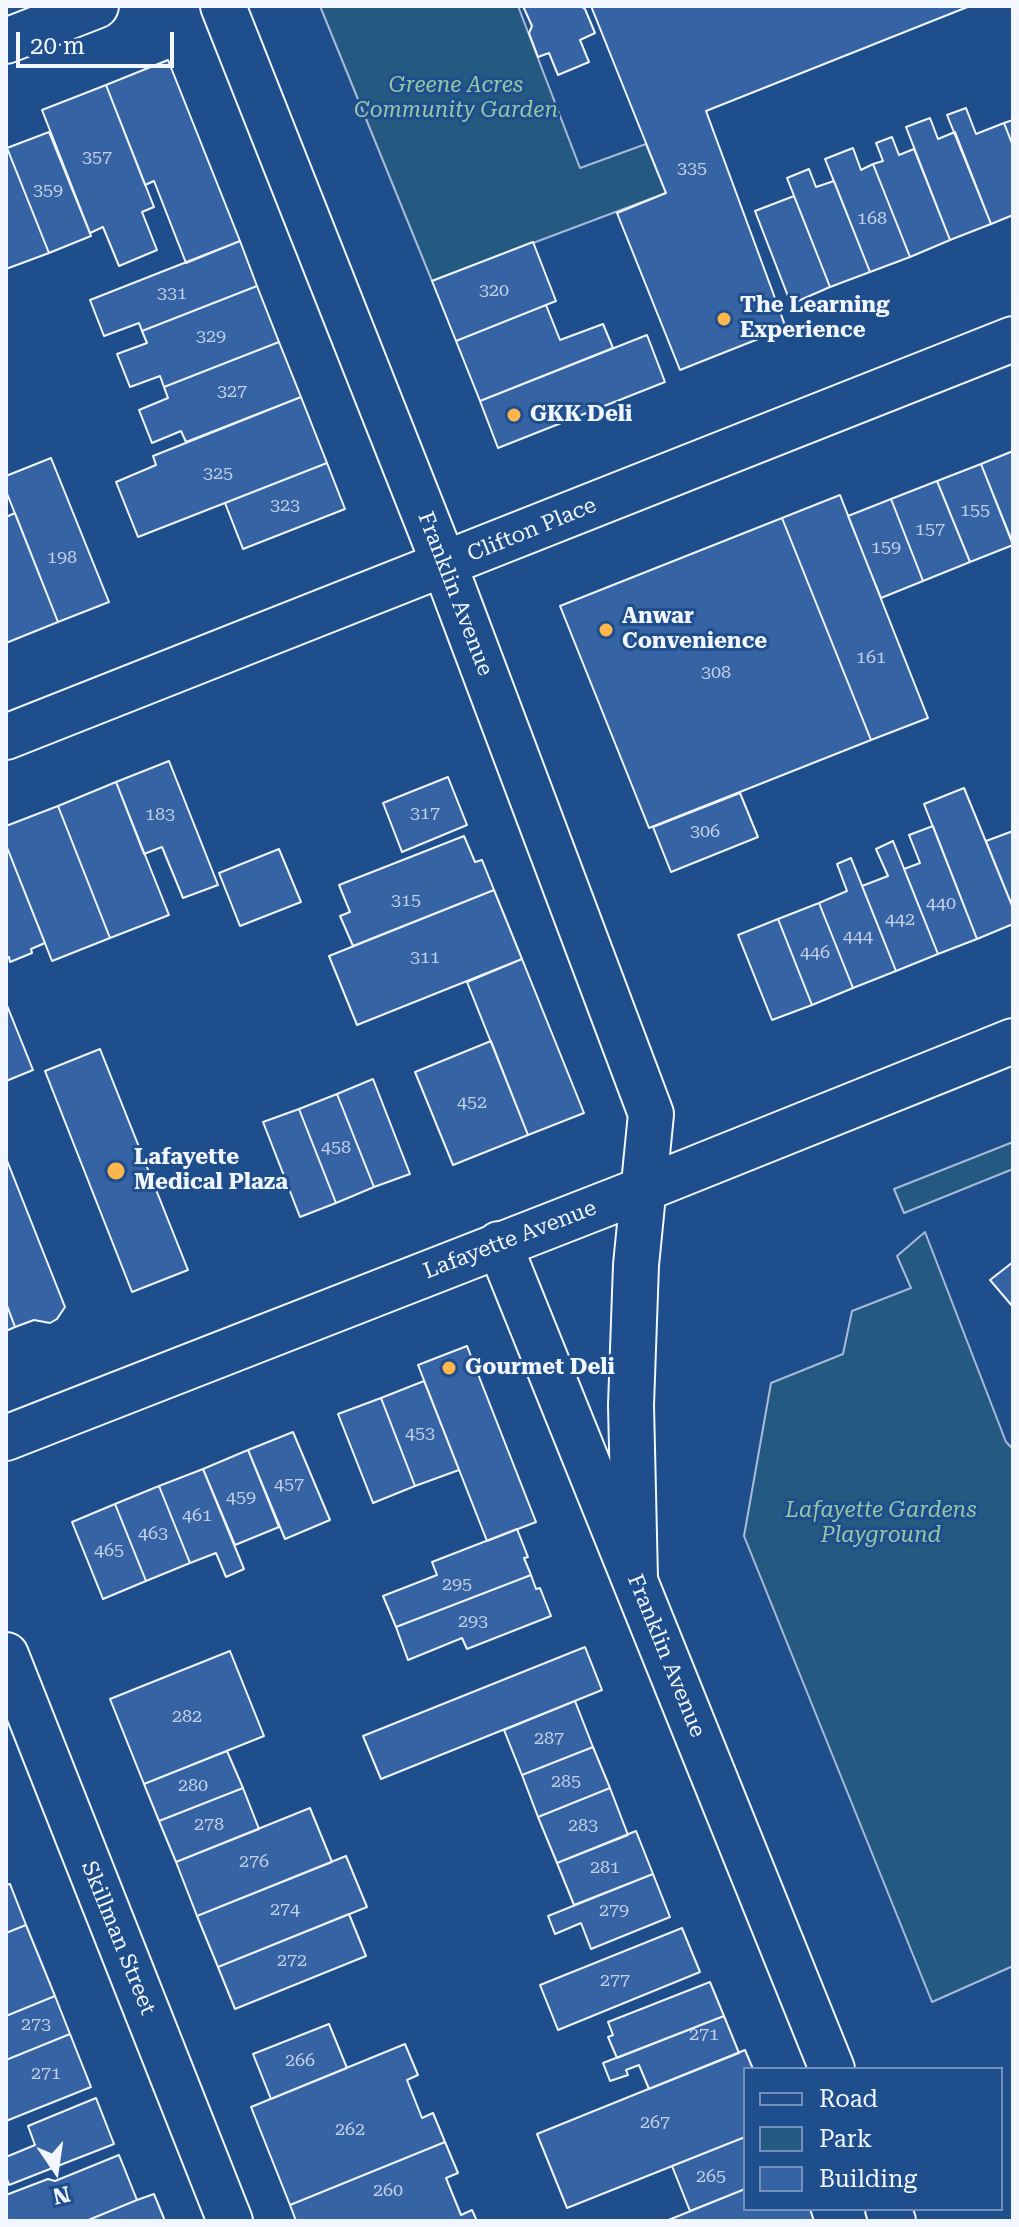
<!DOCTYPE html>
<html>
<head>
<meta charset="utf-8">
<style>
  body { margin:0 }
  #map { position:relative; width:1019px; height:2227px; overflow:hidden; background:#1f4e8c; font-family:"Roboto Serif",serif }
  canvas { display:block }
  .frame { position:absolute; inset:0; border:8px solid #f2f6ff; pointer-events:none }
  .legend { position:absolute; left:743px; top:2067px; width:260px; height:144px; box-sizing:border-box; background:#1f4e8c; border:2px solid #7391ba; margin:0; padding:10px 14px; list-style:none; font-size:24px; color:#f2f6ff }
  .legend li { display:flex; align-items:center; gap:16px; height:40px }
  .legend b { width:40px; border:2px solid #7391ba }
  .north { position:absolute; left:16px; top:2131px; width:80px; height:80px; -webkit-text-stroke:6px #1f4e8c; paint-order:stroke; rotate:167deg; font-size:22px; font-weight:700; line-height:32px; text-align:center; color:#f2f6ff }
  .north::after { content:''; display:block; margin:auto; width:28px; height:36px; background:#f2f6ff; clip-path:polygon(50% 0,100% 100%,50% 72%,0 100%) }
  .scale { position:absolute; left:16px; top:32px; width:158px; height:36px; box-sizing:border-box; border:4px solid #f2f6ff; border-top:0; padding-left:10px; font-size:24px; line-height:28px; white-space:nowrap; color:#f2f6ff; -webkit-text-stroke:6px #1f4e8c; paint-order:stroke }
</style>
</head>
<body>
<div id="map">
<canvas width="1019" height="2227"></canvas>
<div class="frame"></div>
<ul class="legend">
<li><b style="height:10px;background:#1f4e8c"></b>Road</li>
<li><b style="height:22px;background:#245a82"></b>Park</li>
<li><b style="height:22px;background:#3563a3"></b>Building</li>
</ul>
<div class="north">N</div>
<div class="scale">20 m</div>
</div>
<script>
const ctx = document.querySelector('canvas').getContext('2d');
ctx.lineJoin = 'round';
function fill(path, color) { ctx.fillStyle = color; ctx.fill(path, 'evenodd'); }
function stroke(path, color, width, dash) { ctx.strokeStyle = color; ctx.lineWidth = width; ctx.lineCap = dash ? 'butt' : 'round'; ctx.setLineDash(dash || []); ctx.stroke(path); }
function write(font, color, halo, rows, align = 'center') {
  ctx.font = font + ' "Roboto Serif",serif'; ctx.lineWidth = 6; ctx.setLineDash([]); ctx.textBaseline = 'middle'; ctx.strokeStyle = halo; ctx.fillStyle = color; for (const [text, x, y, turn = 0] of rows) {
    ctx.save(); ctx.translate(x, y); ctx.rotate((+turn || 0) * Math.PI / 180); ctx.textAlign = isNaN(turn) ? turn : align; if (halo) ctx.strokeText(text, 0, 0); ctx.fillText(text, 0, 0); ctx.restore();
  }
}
const green = new Path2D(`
  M 320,6 L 518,6 L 580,168 L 646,144 L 666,193 L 432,281 Z
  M 1013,1142 L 1013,1169 L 904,1213 L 894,1189 Z
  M 925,1232 L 1006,1442 L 1013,1449 L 1013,1966 L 932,2002 L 744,1536 L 771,1383 L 843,1354 L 852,1311 L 911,1288 L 897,1256 Z`);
const building = new Path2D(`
  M 523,6 L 581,6 L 585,9 L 595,33 L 580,40 L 589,62 L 558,75 L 549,53 L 538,57 L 529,33 L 532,26 Z
  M 591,6 L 970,6 L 706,111 L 786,328 L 680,370 L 617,213 L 666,193 Z
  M 168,60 L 240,241 L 186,263 L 154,181 L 145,185 L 106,85 Z
  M 106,85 L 154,207 L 142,212 L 157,250 L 119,266 L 103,227 L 90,233 L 42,110 Z
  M 966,108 L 976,134 L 1004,123 L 1013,146 L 1013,215 L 991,224 L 947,115 Z
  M 930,118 L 938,139 L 955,132 L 991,224 L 950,240 L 906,127 Z
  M 1013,120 L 1013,146 L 1004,123 Z
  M 49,132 L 91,236 L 49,253 L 7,148 Z
  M 892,137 L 899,155 L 914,149 L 950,240 L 910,257 L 873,164 L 883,161 L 876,143 Z
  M 7,148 L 49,253 L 6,269 L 6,149 Z
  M 853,148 L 861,170 L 873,164 L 910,257 L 870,272 L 825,159 Z
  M 809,169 L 816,187 L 834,181 L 870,272 L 830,287 L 787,178 Z
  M 794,196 L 830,287 L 791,304 L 755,211 Z
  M 240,241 L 257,286 L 142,331 L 139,323 L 104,336 L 90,300 Z
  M 533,242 L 556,301 L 456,341 L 432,281 Z
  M 257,286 L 279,342 L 164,387 L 160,376 L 130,387 L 117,354 L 147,343 L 142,331 Z
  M 546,305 L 560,340 L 603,324 L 613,348 L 480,401 L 456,341 Z
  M 647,335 L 665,382 L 498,448 L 480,401 Z
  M 279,342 L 301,397 L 186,442 L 181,431 L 152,443 L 139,410 L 168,398 L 164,387 Z
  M 301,397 L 327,463 L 138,537 L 116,482 L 156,465 L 153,456 Z
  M 1013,451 L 1013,541 L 1012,541 L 981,464 Z
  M 51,458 L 109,602 L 58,622 L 6,491 L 6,476 Z
  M 327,463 L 345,509 L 243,549 L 225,503 Z
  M 981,464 L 1013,545 L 970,562 L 937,481 Z
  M 937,481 L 970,562 L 923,581 L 891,499 Z
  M 840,495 L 928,718 L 871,740 L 782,518 Z
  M 891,499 L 923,581 L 881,598 L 848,516 Z
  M 15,513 L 58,622 L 6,643 L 6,517 Z
  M 782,518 L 871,740 L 649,828 L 560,606 Z
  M 169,761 L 218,885 L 183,898 L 162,847 L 144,854 L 116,782 Z
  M 448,777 L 467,825 L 402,852 L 383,803 Z
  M 116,782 L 169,915 L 110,938 L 58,806 Z
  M 964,788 L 1013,908 L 1013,924 L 977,939 L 924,804 Z
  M 740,793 L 758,837 L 671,872 L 653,827 Z
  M 58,806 L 110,938 L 52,961 L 6,845 L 6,826 Z
  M 933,826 L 977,939 L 938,954 L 904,869 L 920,863 L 909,835 Z
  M 1013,831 L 1013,908 L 986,841 Z
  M 464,836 L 475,862 L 482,860 L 494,890 L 353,946 L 340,916 L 350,912 L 339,885 Z
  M 893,841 L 938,954 L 896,971 L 862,886 L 888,876 L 876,849 Z
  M 6,845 L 45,943 L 31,949 L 32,953 L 10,962 L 9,957 L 6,958 Z
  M 279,849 L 301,902 L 240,926 L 219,873 Z
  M 851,858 L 896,971 L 853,988 L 819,903 L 847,891 L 837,864 Z
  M 494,890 L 522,959 L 357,1025 L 329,956 Z
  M 819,903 L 853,988 L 812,1005 L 778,919 Z
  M 778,919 L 812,1005 L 772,1020 L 738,935 Z
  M 522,959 L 584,1113 L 528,1135 L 467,982 Z
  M 6,1003 L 33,1070 L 6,1081 Z
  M 491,1041 L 528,1135 L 453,1165 L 415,1072 Z
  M 100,1049 L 188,1270 L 132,1292 L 45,1071 Z
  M 373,1079 L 410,1174 L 374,1187 L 337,1094 Z
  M 337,1094 L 374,1187 L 336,1203 L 299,1109 Z
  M 299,1109 L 336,1203 L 300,1217 L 263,1122 Z
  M 6,1158 L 65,1307 L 57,1319 L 50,1323 L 34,1320 L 15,1327 L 6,1303 Z
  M 1013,1262 L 1013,1307 L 990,1280 Z
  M 6,1303 L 15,1327 L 6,1331 Z
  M 467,1346 L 536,1522 L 487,1541 L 418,1365 Z
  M 424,1381 L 459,1470 L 415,1486 L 381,1398 Z
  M 381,1398 L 415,1486 L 373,1503 L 338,1414 Z
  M 293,1432 L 330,1520 L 285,1539 L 248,1450 Z
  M 248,1450 L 279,1527 L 235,1545 L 203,1469 Z
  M 203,1469 L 244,1569 L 226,1577 L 216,1553 L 190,1563 L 159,1486 Z
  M 159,1486 L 190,1563 L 146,1581 L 115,1504 Z
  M 115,1504 L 146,1581 L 103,1599 L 72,1522 Z
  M 517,1529 L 528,1557 L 524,1558 L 531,1575 L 396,1627 L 383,1596 L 437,1575 L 432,1562 Z
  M 531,1575 L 536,1589 L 540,1588 L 551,1616 L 467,1649 L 462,1638 L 408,1660 L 396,1627 Z
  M 585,1647 L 602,1690 L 381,1779 L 363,1736 Z
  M 230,1651 L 264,1736 L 144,1784 L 110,1699 Z
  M 575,1701 L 593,1747 L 522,1775 L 504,1730 Z
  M 593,1747 L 610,1788 L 538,1817 L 522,1775 Z
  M 227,1751 L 243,1788 L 159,1821 L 144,1784 Z
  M 243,1788 L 259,1829 L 176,1862 L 159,1821 Z
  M 610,1788 L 628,1835 L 557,1863 L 538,1817 Z
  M 310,1808 L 332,1862 L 197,1916 L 176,1862 Z
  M 636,1831 L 653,1874 L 574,1905 L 557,1863 Z
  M 346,1856 L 367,1907 L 218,1967 L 197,1916 Z
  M 653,1874 L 670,1917 L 591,1949 L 581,1923 L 555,1934 L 548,1916 Z
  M 10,1884 L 26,1925 L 6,1933 L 6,1885 Z
  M 349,1914 L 366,1956 L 235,2009 L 218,1967 Z
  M 26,1925 L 55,1996 L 6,2016 L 6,1933 Z
  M 682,1928 L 700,1972 L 558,2030 L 540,1985 Z
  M 710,1982 L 724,2016 L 617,2058 L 608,2037 L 613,2035 L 608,2022 Z
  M 55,1996 L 70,2034 L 6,2060 L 6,2016 Z
  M 724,2016 L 739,2053 L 649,2089 L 639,2065 L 626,2070 L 628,2075 L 610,2081 L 603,2063 Z
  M 329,2024 L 347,2068 L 271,2099 L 253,2054 Z
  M 70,2034 L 91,2087 L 6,2121 L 6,2060 Z
  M 405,2044 L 418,2075 L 407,2080 L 422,2118 L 433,2113 L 445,2142 L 290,2205 L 251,2107 Z
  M 745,2050 L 753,2069 L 745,2069 L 745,2137 L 567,2208 L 537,2134 Z
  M 96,2098 L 114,2144 L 9,2185 L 6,2176 L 6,2157 L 35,2145 L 28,2126 Z
  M 745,2137 L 745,2189 L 690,2211 L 672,2166 Z
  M 445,2142 L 458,2173 L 446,2178 L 461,2215 L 472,2210 L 477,2221 L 296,2221 L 290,2205 Z
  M 119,2155 L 137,2200 L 86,2221 L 6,2221 L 6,2195 L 48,2179 L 55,2181 Z
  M 745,2189 L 745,2209 L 810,2209 L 814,2221 L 666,2221 Z
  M 154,2194 L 165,2221 L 86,2221 L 137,2200 Z`);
const minor = new Path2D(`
  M 6,41 L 96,6
  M 6,737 L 1013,339
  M 499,1244 L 832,2069
  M 6,1655 L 230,2221
  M 888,2209 L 893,2221`);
const tertiary = new Path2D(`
  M 223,6 L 444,564 L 651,1114 L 636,1265 L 631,1405 L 635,1579`);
const secondary = new Path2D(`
  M 6,1438 L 644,1189 L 1013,1041`);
const markers = [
  [724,319,8,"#ffb74d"],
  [514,415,8,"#ffb74d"],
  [606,630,8,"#ffb74d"],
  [116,1171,10,"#ffb74d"],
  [449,1368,8,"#ffb74d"]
];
const numberNames = [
  ["357",97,158],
  ["335",692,169],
  ["359",48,191],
  ["168",872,219],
  ["320",494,291],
  ["331",172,294],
  ["329",211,337],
  ["327",232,392],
  ["325",218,474],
  ["323",285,506],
  ["155",975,511],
  ["157",930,530],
  ["159",886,548],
  ["198",62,558],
  ["161",871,658],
  ["308",716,673],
  ["317",425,814],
  ["183",160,815],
  ["306",705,832],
  ["315",406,901],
  ["440",941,904],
  ["442",900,920],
  ["444",858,937],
  ["446",815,953],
  ["311",425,958],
  ["452",472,1103],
  ["458",336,1148],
  ["453",420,1434],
  ["457",289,1485],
  ["459",241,1498],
  ["461",197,1516],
  ["463",153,1534],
  ["465",109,1551],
  ["295",457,1585],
  ["293",473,1622],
  ["282",187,1717],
  ["287",549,1739],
  ["285",566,1782],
  ["280",193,1786],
  ["278",209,1825],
  ["283",583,1826],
  ["276",254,1862],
  ["281",605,1868],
  ["274",285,1910],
  ["279",614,1911],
  ["272",292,1961],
  ["277",615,1981],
  ["273",36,2025],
  ["271",704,2035],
  ["266",300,2061],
  ["271",46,2074],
  ["267",655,2123],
  ["262",350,2130],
  ["265",711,2177],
  ["260",388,2191]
];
const parkNames = [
  ["Greene Acres",456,86],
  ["Community Garden",456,111],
  ["Lafayette Gardens",881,1511],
  ["Playground",881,1536]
];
const poiNames = [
  ["The Learning",740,306],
  ["Experience",740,331],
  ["GKK Deli",530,415],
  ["Anwar",622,617],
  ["Convenience",622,642],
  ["Lafayette",134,1158],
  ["Medical Plaza",134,1183],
  ["Gourmet Deli",465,1368]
];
const streetNames = [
  ["Clifton Place",532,530,-22],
  ["Franklin Avenue",455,594,69],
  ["Lafayette Avenue",510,1240,-21],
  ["Franklin Avenue",666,1656,68],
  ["Skillman Street",118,1938,68]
];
fill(green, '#245a82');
stroke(green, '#a8bbd7', 2);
fill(building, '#3563a3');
stroke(building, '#f2f6ff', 2);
stroke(minor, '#f2f6ff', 48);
stroke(tertiary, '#f2f6ff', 48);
stroke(secondary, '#f2f6ff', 48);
stroke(minor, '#1f4e8c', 44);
stroke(tertiary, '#1f4e8c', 44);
stroke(secondary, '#1f4e8c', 44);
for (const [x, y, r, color] of markers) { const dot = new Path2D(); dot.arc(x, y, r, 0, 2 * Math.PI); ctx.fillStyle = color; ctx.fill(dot); stroke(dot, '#1f4e8c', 3); }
write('18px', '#c3d1e8', null, numberNames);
write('italic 22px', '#97c8a6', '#1f4e8c', parkNames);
write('bold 22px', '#f2f6ff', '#1f4e8c', poiNames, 'left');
write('22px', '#f2f6ff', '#1f4e8c', streetNames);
</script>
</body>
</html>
